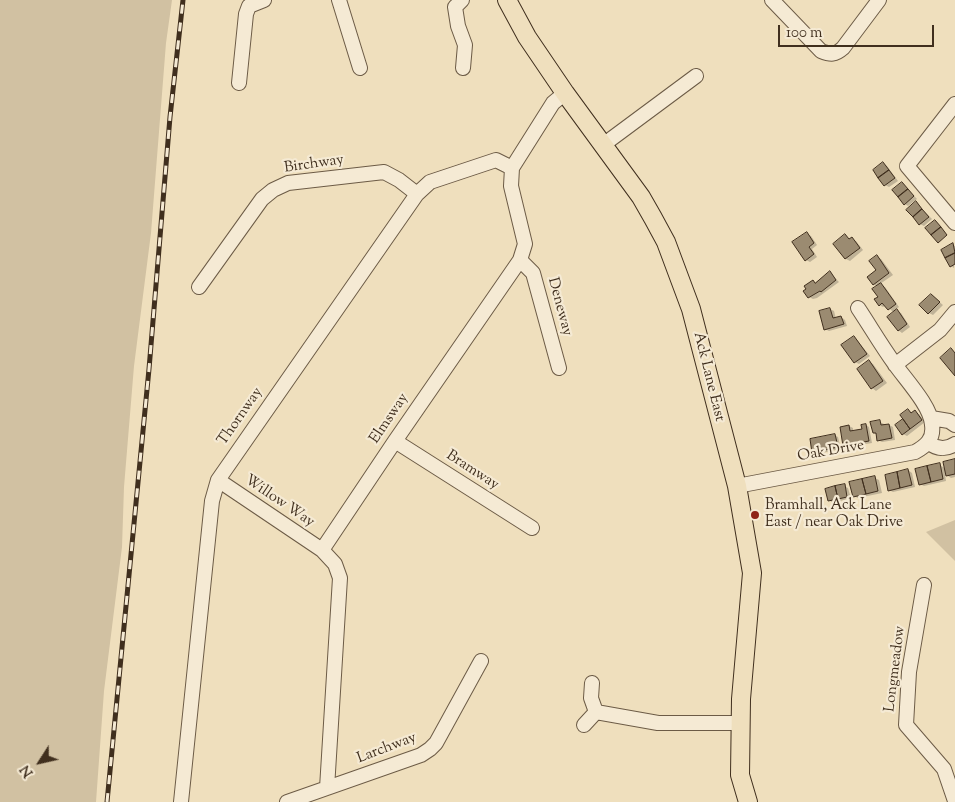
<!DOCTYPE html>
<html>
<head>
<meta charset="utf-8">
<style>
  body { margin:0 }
  #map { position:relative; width:955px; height:802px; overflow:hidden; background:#efdfbd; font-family:"Sorts Mill Goudy",serif }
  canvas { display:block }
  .north { position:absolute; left:15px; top:737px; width:50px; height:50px; -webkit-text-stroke:4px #f5ead4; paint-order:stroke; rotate:235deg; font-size:14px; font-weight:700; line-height:20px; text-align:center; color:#402f1e }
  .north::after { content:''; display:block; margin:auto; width:18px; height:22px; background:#402f1e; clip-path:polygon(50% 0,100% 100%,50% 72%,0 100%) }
  .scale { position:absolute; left:778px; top:25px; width:156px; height:22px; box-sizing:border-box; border:2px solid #402f1e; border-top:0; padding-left:6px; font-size:15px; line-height:18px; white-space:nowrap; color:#402f1e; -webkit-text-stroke:4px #f5ead4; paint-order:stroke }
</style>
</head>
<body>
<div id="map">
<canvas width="955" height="802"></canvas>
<div class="north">N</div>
<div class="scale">100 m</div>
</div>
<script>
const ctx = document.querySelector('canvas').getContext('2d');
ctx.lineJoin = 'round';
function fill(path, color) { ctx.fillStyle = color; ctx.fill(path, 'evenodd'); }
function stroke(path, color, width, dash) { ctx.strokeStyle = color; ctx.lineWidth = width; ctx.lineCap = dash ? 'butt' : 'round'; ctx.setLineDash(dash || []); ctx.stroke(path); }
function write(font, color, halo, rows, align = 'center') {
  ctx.font = font + ' "Sorts Mill Goudy",serif'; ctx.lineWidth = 4.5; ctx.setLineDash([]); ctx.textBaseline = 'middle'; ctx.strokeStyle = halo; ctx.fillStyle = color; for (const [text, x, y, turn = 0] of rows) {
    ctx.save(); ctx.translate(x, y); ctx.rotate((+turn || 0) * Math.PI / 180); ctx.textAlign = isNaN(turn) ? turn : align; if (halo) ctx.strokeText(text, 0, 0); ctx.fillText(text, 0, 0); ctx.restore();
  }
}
const green = new Path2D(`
  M 0,0 L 172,0 L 166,43 L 151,233 L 134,366 L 124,487 L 122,547 L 104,691 L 96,802 L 0,802 Z
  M 955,520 L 955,561 L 926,532 Z`);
const shadow = new Path2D(`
  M 883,164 L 887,166 L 898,181 L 889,187 L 885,185 Z
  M 902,183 L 917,199 L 908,206 L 905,204 Z
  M 916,203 L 932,219 L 924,226 L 920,224 Z
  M 807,234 L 811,236 L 817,245 L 812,249 L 817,257 L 810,262 L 806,260 Z
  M 845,236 L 850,240 L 852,239 L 856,241 L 863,250 L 850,261 L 846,259 L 835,244 Z
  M 953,245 L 955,246 L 954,268 L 951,266 L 943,250 Z
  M 877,257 L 881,259 L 893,275 L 880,284 L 885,287 L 899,307 L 895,310 L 901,313 L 910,327 L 902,333 L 898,330 L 894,313 L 886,305 L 883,307 L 879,305 L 878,287 L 873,284 L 878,270 Z
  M 830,273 L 839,282 L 817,298 L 813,299 L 809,297 L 813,281 L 816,283 Z
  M 931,295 L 943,305 L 933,315 L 929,313 Z
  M 830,309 L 834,311 L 836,319 L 841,317 L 845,320 L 847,326 L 829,331 L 825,329 Z
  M 854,337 L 857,340 L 870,356 L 859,364 L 855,362 L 843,346 Z
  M 869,362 L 873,364 L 887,383 L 876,391 L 872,388 L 858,369 Z
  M 908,411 L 913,413 L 915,412 L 919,414 L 925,422 L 907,436 L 903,434 L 905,419 Z
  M 880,422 L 884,424 L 884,426 L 889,425 L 893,427 L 895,440 L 882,442 L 878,440 L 877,435 L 874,433 Z
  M 866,425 L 869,427 L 872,443 L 848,447 L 844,445 L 849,426 L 853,428 L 853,431 L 863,430 Z
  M 834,435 L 838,437 L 841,449 L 817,454 L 814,452 Z
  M 955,460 L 955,477 L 951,478 L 945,474 L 946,481 L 924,486 L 920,484 L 939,465 L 945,468 Z
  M 908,470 L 912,473 L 915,487 L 893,492 L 889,490 Z
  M 875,478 L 879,480 L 882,493 L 858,498 L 854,496 Z
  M 844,486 L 848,488 L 851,498 L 833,503 L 829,500 Z`);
const building = new Path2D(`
  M 883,162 L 889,170 L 878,178 L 873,170 Z
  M 889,170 L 895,178 L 884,186 L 878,178 Z
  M 902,182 L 908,189 L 898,197 L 892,190 Z
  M 908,189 L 914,196 L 904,205 L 898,197 Z
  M 916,201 L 922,209 L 913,217 L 906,210 Z
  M 922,209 L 929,217 L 919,225 L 913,217 Z
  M 935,220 L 941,227 L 931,235 L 925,228 Z
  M 941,227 L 947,235 L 938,243 L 931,235 Z
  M 807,232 L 814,243 L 809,247 L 814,254 L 805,261 L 792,242 Z
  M 845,234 L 849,239 L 852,237 L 860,248 L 845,259 L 833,244 Z
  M 953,243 L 955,253 L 945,258 L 941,250 Z
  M 955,253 L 955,264 L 950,267 L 945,258 Z
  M 877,255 L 889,273 L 873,285 L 867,277 L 876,270 L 869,261 Z
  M 830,271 L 836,280 L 821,292 L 820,291 L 808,298 L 803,291 L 806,289 L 804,286 L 813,280 L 815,283 Z
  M 881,283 L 896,304 L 888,310 L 882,303 L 879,306 L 874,299 L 878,297 L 872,289 Z
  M 931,294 L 940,302 L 928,314 L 919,305 Z
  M 830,308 L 833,318 L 841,316 L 844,324 L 824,330 L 819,311 Z
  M 897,309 L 907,324 L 898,331 L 887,317 Z
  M 854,336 L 867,354 L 854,363 L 841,345 Z
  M 951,348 L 955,353 L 955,376 L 940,358 Z
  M 869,360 L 883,381 L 871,389 L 857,369 Z
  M 908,409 L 911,413 L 915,410 L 922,420 L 910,429 L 900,415 Z
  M 903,419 L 910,429 L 902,435 L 895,425 Z
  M 880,420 L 881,425 L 889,424 L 892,438 L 877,441 L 876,433 L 873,433 L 870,422 Z
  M 866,424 L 869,441 L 843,446 L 840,427 L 849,425 L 850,431 L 862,429 L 861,425 Z
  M 835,434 L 838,447 L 812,453 L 810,439 Z
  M 955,459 L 955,474 L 946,476 L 943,462 Z
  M 940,463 L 943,479 L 931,482 L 927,466 Z
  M 927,466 L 931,482 L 919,485 L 915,469 Z
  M 908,469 L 912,485 L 900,488 L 897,472 Z
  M 897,472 L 900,488 L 888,491 L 885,475 Z
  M 875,476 L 878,491 L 866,494 L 862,479 Z
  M 862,479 L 866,494 L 853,497 L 849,482 Z
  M 845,484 L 847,497 L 838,499 L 835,486 Z
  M 835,486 L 838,499 L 828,501 L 825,489 Z`);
const minor = new Path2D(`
  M 339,0 L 360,68
  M 462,0 L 455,7 L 458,26 L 465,45 L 463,68
  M 772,0 L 821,51 C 831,55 835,55 843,48 L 879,0
  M 239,83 L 246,14 L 249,6 L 264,0
  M 955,104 L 907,166 L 955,223
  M 603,145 L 696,76
  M 520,260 L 533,273 L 559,368
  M 199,287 L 262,199 L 273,190 L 288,183 L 384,172 L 399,180 L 417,194
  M 895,365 L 940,330 L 955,312
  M 931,418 L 949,421 L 955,425
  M 395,441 L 532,528
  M 929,443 C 937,449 946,450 955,444
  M 218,480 L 322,550
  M 737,486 L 915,452 C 926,446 934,439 932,425 C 931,406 905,379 894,363 C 881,345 870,326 858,308
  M 924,585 L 909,672 L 906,725 L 944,769 L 955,801
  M 592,683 L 591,698 L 596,712 L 658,723 L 741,723
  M 584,725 L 596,712
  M 327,788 L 340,578 L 335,564 L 322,550 L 395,441 L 520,260 L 525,244 L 511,186 L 512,168 L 553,103 L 565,93
  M 181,802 L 212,501 L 218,480 L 417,194 L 430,182 L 496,160 L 512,168
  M 287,802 L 421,755 L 430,749 L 436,743 L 481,661`);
const major = new Path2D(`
  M 507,0 L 527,37 L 565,93 L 641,197 L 653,218 L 666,242 L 691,309 L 737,486 L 752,573 L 741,699 L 740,775 L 748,802`);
const rail = new Path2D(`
  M 107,802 L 149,369 L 170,117 L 183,0`);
const markers = [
  [755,515,5,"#8f2418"]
];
const streetNames = [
  ["Birchway",314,165,-8],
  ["Deneway",559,307,75],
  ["Ack Lane East",708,377,76],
  ["Thornway",241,417,-55],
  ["Elmsway",390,419,-56],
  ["Oak Drive",831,452,-10],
  ["Bramway",472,471,33],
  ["Willow Way",279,502,34],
  ["Longmeadow",896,669,-83],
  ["Larchway",387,749,-21]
];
const poiNames = [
  ["Bramhall, Ack Lane",765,506],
  ["East / near Oak Drive",765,523]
];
fill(green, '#d1c1a2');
fill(shadow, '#0003');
fill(building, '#9b8b71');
stroke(building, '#402f1e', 1);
stroke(minor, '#6c5b46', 16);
stroke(major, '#402f1e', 20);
stroke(minor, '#f5ead4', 14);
stroke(major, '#efdfbd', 18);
stroke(rail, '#402f1e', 5);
stroke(rail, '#f5ead4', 3, [9]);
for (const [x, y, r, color] of markers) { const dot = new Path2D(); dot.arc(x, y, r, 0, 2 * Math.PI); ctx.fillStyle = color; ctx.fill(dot); stroke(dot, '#f5ead4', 2); }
write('15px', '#402f1e', '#f5ead4', streetNames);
write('15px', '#402f1e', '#f5ead4', poiNames, 'left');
</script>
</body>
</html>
